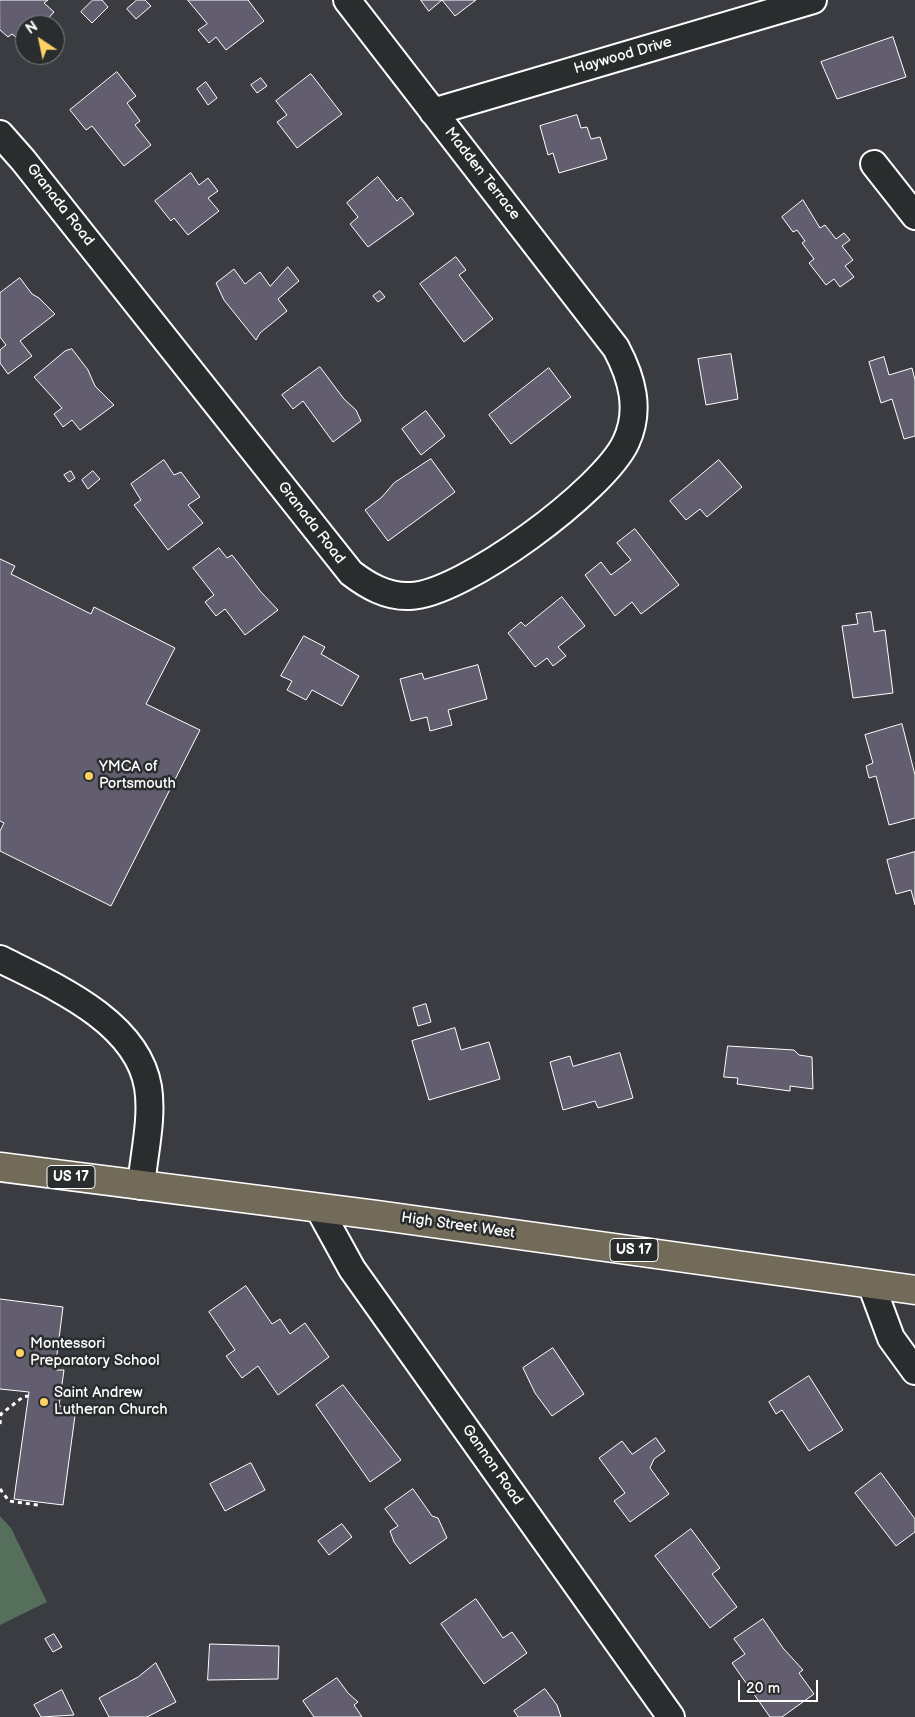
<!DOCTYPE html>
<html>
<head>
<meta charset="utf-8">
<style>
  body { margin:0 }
  #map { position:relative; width:915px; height:1717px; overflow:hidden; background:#3b3c42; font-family:"Balsamiq Sans",sans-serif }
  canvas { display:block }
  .north { position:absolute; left:15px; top:15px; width:50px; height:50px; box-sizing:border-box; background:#2a2d2e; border:1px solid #7f8182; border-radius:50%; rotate:326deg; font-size:14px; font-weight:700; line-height:20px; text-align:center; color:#fff }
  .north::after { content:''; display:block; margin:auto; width:18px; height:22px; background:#ffd166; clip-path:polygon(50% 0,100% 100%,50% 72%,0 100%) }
  .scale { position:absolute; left:738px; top:1680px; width:80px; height:22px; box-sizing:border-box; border:2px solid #fff; border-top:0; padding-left:6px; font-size:15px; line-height:18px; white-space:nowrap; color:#fff; -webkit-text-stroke:4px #2a2d2e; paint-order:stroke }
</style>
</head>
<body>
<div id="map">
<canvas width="915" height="1717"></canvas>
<div class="north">N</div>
<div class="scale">20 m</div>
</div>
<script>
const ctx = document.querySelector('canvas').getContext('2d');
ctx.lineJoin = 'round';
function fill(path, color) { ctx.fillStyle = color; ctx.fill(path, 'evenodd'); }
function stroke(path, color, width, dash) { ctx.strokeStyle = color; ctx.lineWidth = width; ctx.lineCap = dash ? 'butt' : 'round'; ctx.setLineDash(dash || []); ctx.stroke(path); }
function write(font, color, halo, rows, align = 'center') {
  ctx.font = font + ' "Balsamiq Sans",sans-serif'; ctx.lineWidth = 5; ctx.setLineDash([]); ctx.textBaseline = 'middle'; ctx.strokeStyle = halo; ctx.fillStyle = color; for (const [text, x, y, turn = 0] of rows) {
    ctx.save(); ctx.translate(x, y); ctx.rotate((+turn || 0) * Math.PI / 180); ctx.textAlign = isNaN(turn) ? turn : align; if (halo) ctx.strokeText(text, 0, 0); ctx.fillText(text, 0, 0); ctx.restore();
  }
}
const green = new Path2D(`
  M 0,1516 L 11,1528 L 47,1602 L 0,1625 Z`);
const building = new Path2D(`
  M 0,0 L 48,0 L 44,3 L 54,12 L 42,25 L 25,25 L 25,45 L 12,34 L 8,37 L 0,30 Z
  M 93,0 L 102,0 L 108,7 L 92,23 L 81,12 Z
  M 137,0 L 145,0 L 151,6 L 136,19 L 127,9 Z
  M 188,0 L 248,0 L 264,21 L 226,50 L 216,37 L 209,43 L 198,30 L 207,24 Z
  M 421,0 L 476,0 L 455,16 L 442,0 L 429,11 Z
  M 893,37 L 906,77 L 837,99 L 821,62 Z
  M 117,72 L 136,96 L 127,103 L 140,121 L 135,125 L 151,145 L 124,166 L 92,126 L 86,130 L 70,110 Z
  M 311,74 L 342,114 L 297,148 L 277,122 L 287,115 L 276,101 Z
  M 261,78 L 267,86 L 257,93 L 251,85 Z
  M 206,82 L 217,98 L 208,105 L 197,89 Z
  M 577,115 L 581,128 L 587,127 L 591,139 L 600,137 L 607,159 L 559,173 L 553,153 L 548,155 L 540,126 Z
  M 191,173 L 199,185 L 208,178 L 218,191 L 208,198 L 219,211 L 188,235 L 174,218 L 171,221 L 155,201 Z
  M 378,177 L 397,201 L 401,197 L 414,214 L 368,247 L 350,224 L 358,217 L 347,203 Z
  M 803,200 L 820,228 L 825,225 L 836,239 L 844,233 L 850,240 L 842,246 L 853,260 L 845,266 L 854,277 L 840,287 L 834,279 L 826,285 L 809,263 L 814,259 L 802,243 L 805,241 L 797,230 L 793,232 L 782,217 Z
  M 456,257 L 466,270 L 459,275 L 493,319 L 464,342 L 420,284 Z
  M 288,267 L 299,281 L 278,299 L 287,311 L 260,333 L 256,340 L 224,300 L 216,283 L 234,269 L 245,284 L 260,272 L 270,286 Z
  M 20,278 L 32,294 L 39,298 L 55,314 L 20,341 L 32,356 L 8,374 L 0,363 L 0,350 L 6,345 L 0,337 L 0,293 Z
  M 380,291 L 385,297 L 378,302 L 373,296 Z
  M 72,349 L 88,370 L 95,386 L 114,405 L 80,430 L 72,420 L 63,427 L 54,414 L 62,408 L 34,377 L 65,351 Z
  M 731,354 L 738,399 L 706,405 L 698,359 Z
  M 884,357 L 889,375 L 912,368 L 915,380 L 915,436 L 904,439 L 892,399 L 881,403 L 869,362 Z
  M 320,367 L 344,399 L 356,410 L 361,421 L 333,442 L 303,401 L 293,409 L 282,395 Z
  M 549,368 L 571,397 L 511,444 L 489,415 Z
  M 426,411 L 445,436 L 421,455 L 402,429 Z
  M 431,459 L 455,492 L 388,541 L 365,510 L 382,497 L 394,483 Z
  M 164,460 L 174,475 L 181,472 L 200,497 L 188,505 L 203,523 L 168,550 L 134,505 L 141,500 L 131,484 Z
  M 719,460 L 742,487 L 707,517 L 700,509 L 686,520 L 670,501 Z
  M 71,471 L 75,478 L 69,482 L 64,475 Z
  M 93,471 L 100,479 L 88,489 L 82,480 Z
  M 635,529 L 679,585 L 641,614 L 632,602 L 615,616 L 585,575 L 601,562 L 611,575 L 631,560 L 617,543 Z
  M 219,548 L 227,558 L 232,555 L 261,592 L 278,610 L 245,635 L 225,609 L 216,616 L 205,602 L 214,595 L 193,568 Z
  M 0,559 L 15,566 L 11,574 L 91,614 L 94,607 L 175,648 L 146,704 L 200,730 L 111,906 L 0,851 L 0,831 L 4,823 L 0,821 Z
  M 562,597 L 585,626 L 558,647 L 566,656 L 553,666 L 547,658 L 535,667 L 508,633 L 521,622 L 525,626 Z
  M 871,612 L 874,632 L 885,630 L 893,693 L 853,698 L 842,626 L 858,624 L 856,614 Z
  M 304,636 L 325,647 L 321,654 L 359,676 L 342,706 L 312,690 L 306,700 L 287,690 L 292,681 L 281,676 Z
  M 478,665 L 487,699 L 448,710 L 452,725 L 430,731 L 427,717 L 411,721 L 400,679 L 422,673 L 424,679 Z
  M 902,724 L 915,775 L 915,818 L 889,825 L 876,776 L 869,778 L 866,766 L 873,763 L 865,735 Z
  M 915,852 L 915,905 L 911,890 L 896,894 L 887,860 Z
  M 426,1004 L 431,1022 L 418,1026 L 413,1008 Z
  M 455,1028 L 461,1050 L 489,1042 L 500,1079 L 429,1100 L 412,1041 Z
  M 728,1046 L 794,1050 L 799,1055 L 812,1057 L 813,1089 L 790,1086 L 790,1091 L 737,1084 L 738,1078 L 724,1077 Z
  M 620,1053 L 633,1098 L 598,1108 L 595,1101 L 563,1110 L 550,1062 L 570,1056 L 573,1066 Z
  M 246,1286 L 272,1324 L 280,1319 L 290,1334 L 305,1323 L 329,1357 L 278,1395 L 258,1366 L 242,1378 L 226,1356 L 235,1350 L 209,1312 Z
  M 0,1299 L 63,1307 L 55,1370 L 64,1370 L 59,1406 L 76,1408 L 63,1505 L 14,1499 L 29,1392 L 0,1389 Z
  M 553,1348 L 584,1394 L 552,1416 L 535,1393 L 523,1368 Z
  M 809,1376 L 843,1430 L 809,1451 L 782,1410 L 776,1414 L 769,1402 Z
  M 343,1385 L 401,1460 L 370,1482 L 316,1405 Z
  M 656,1438 L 665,1451 L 654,1459 L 650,1468 L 669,1494 L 630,1522 L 614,1501 L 625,1493 L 599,1458 L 622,1441 L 632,1454 Z
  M 251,1463 L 265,1490 L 225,1511 L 210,1484 Z
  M 881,1473 L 915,1519 L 915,1532 L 896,1546 L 855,1493 Z
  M 413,1489 L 432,1516 L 438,1518 L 447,1538 L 410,1564 L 394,1542 L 390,1531 L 398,1526 L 385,1509 Z
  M 342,1524 L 352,1537 L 329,1555 L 318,1541 Z
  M 691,1529 L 720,1568 L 712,1574 L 737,1607 L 710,1628 L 655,1556 Z
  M 476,1599 L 503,1638 L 512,1632 L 527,1653 L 484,1684 L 441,1624 Z
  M 763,1619 L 783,1648 L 803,1670 L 799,1673 L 814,1694 L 782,1717 L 770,1717 L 732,1663 L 745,1654 L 734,1639 Z
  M 54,1634 L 62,1647 L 53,1652 L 45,1639 Z
  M 210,1644 L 279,1646 L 278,1679 L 208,1680 Z
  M 156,1663 L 176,1702 L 147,1717 L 109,1717 L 99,1698 L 138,1677 Z
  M 337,1678 L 348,1693 L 358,1702 L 354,1705 L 362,1717 L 314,1717 L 303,1701 Z
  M 545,1689 L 557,1705 L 561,1717 L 518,1717 L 514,1711 Z
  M 62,1690 L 74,1715 L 41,1717 L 34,1705 Z`);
const path = new Path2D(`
  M 0,1424 L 1,1414 L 23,1397 L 28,1396
  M 0,1489 L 9,1501 L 38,1505 L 39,1502`);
const minor = new Path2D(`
  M 433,112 L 813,0
  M 0,134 L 23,160 L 351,573 C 368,586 387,597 410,596 C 462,595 604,490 626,442 C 641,410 632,378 616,348 L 347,0
  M 874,164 L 915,216
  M 0,959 C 54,986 137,1021 148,1087 C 153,1118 144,1154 141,1186
  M 319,1209 L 352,1269 L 671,1717
  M 871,1284 L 891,1338 L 915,1371`);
const major = new Path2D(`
  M 0,1167 L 376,1215 L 915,1290`);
const markers = [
  [89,776,5,"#ffd166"],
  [20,1353,5,"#ffd166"],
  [44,1402,5,"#ffd166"]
];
const shields = [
  [71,1177,48],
  [634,1250,48]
];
const shieldNames = [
  ["US 17",71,1177],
  ["US 17",634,1250]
];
const streetNames = [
  ["Haywood Drive",623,56,-16],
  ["Madden Terrace",482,174,52],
  ["Granada Road",60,205,52],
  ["Granada Road",311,523,52],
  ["High Street West",458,1226,8],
  ["Gannon Road",492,1465,55]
];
const poiNames = [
  ["YMCA of",99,767],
  ["Portsmouth",99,784],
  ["Montessori",30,1344],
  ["Preparatory School",30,1361],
  ["Saint Andrew",54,1393],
  ["Lutheran Church",54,1410]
];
fill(green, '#566f5d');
fill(building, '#635e6f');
stroke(building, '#fff', 1);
stroke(minor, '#fff', 30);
stroke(major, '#fff', 31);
stroke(path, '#fff', 3, [4, 4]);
stroke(minor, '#2a2d2e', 26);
stroke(major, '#736b5a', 28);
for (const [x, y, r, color] of markers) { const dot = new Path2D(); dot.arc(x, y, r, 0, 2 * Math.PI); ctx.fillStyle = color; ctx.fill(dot); stroke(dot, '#2a2d2e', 2); }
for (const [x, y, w] of shields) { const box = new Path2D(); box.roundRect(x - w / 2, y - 11.5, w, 23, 4); ctx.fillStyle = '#2a2d2e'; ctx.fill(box); stroke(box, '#fff', 1); }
write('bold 14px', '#fff', null, shieldNames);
write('15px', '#fff', '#2a2d2e', streetNames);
write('15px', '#fff', '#2a2d2e', poiNames, 'left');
</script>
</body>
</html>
